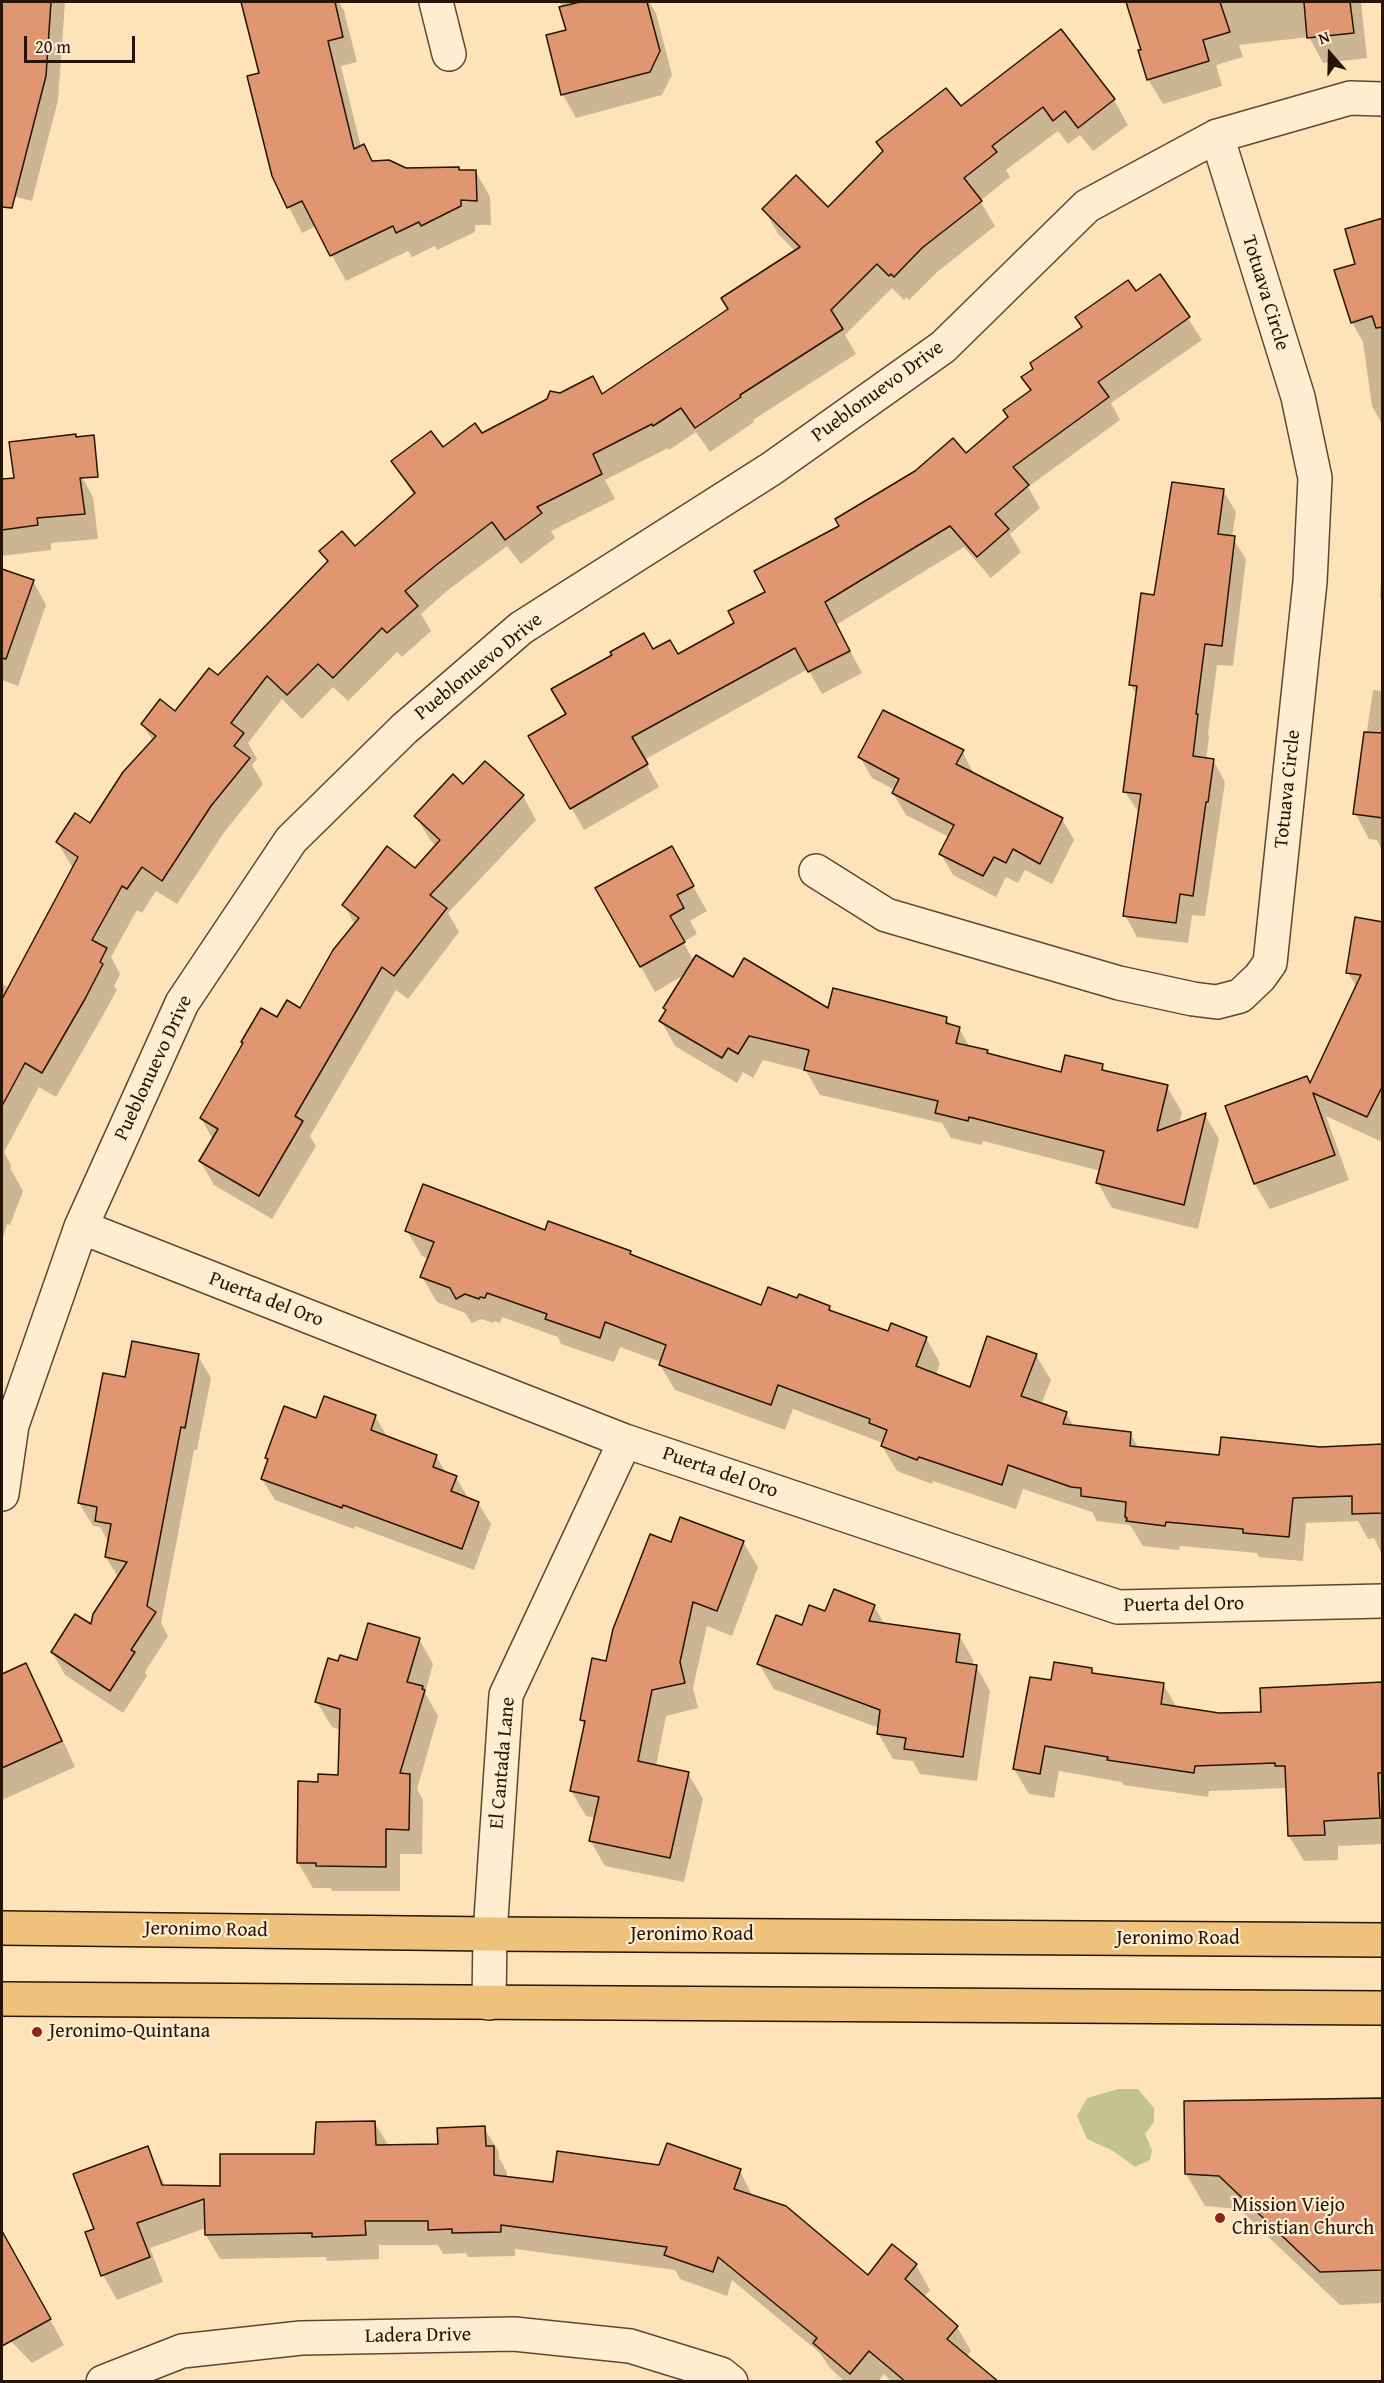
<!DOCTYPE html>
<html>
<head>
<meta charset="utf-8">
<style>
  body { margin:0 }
  #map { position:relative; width:1384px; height:2383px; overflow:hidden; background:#fee3b8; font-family:"Gentium Book Plus",serif }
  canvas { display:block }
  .frame { position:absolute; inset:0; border:3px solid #261405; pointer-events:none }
  .north { position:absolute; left:1300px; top:24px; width:60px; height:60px; -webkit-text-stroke:4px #feedd1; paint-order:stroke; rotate:340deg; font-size:16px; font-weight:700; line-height:24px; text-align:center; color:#261405 }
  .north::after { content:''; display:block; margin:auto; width:21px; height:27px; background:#261405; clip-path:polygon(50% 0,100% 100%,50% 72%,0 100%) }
  .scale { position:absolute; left:24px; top:36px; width:111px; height:27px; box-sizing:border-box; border:3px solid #261405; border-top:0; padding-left:8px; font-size:18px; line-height:21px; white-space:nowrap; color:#261405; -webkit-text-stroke:4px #feedd1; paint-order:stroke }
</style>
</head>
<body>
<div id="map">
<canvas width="1384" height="2383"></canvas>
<div class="frame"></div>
<div class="north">N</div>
<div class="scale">20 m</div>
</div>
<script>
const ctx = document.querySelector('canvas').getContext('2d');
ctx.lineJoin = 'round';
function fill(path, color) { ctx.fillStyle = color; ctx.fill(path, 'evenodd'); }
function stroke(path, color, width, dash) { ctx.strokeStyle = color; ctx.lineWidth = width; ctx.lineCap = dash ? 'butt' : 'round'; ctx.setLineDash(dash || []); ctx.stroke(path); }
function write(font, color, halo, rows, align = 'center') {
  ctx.font = font + ' "Gentium Book Plus",serif'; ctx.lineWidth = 4.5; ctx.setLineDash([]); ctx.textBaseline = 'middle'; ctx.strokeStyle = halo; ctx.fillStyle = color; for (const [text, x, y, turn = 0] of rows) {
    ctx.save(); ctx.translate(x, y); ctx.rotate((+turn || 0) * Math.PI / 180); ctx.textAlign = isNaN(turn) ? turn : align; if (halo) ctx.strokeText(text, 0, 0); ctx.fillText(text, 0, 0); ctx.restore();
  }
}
const green = new Path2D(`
  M 1118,2089 L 1138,2089 L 1154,2108 L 1154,2122 L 1145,2134 L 1152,2150 L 1150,2160 L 1135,2167 L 1113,2151 L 1087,2139 L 1077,2116 L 1087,2098 Z`);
const shadow = new Path2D(`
  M 2,2 L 65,2 L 58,100 L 32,201 L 2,193 Z
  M 243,2 L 339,2 L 344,11 L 357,62 L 341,66 L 361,147 L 363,146 L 373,162 L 406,170 L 476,172 L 490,197 L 491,225 L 475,225 L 475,232 L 437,250 L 435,246 L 412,257 L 408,251 L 346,281 L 316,226 L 302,233 L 273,175 L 261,74 Z
  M 560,2 L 649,2 L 656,13 L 672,75 L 662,95 L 576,118 L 563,95 L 548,36 L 568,31 Z
  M 1128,2 L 1361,2 L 1367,58 L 1323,63 L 1309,37 L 1239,45 L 1243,57 L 1216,65 L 1222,86 L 1163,104 L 1148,79 L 1143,51 Z
  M 1061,31 L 1114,100 L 1128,125 L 1093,151 L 1080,135 L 1068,144 L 1058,131 L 1006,170 L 1010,177 L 980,201 L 995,226 L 936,273 L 909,300 L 906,297 L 904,300 L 892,288 L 845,335 L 856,354 L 753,420 L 754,422 L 710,452 L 696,432 L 669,450 L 668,448 L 605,480 L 615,499 L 551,531 L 555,538 L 521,564 L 507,546 L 448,590 L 421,614 L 431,631 L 402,657 L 397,652 L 348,701 L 333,687 L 302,719 L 282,699 L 248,743 L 257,759 L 252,765 L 263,784 L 225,831 L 177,904 L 156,891 L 142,913 L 137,910 L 111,957 L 120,974 L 114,986 L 117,990 L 98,1024 L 56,1097 L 39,1087 L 4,1152 L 11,1165 L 10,1168 L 23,1191 L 10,1225 L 7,1224 L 2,1241 L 2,984 L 9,988 L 73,868 L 57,842 L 90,825 L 153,741 L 142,724 L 175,713 L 218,677 L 328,564 L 321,551 L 355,548 L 414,496 L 393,461 L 442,450 L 602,395 L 730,310 L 796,252 L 778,234 L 764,209 L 828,209 L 883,152 L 878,142 L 961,108 Z
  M 1382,219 L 1382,424 L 1372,406 L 1363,342 L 1352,322 L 1357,265 Z
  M 1160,276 L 1202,340 L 1111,403 L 1120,420 L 1028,487 L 1040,508 L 1010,534 L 1021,552 L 991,578 L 964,547 L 836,625 L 862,673 L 822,694 L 808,669 L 644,760 L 659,787 L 584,830 L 530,736 L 568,715 L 653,651 L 678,656 L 736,624 L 767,592 L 841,527 L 966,455 L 1009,417 L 1031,391 L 1023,377 Z
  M 79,472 L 93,497 L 98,539 L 51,543 L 51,550 L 2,556 L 2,481 Z
  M 1223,490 L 1236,512 L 1232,537 L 1246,559 L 1233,666 L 1217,665 L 1208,734 L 1209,737 L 1206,760 L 1213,760 L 1225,782 L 1205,916 L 1192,915 L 1188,943 L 1137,937 L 1125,915 L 1139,813 L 1125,792 L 1137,696 L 1130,684 L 1155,597 Z
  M 1382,566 L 1382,601 L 1380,597 Z
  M 2,570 L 33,581 L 46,605 L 18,686 L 2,680 Z
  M 1373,690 L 1382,691 L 1382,850 L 1377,840 L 1369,839 L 1355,813 Z
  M 962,751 L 974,774 L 1062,819 L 1074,840 L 1052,884 L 1025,870 L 1018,883 L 1006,877 L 996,897 L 953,875 L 941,854 L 949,837 L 906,815 L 893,793 L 895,790 L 872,778 L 860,757 Z
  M 485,763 L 523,796 L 536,820 L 448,913 L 459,932 L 408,999 L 396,990 L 310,1136 L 316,1146 L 272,1219 L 214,1185 L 200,1161 L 213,1140 L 201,1118 L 277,1019 L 301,1010 L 355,925 L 344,905 L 415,870 L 436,846 L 430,840 L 416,816 L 463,786 Z
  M 671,848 L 707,911 L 690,921 L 697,934 L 683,942 L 694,961 L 734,979 L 829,1010 L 946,1018 L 951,1026 L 959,1028 L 970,1048 L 987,1051 L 989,1055 L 1062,1074 L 1102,1066 L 1106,1072 L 1167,1087 L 1182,1112 L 1179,1124 L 1205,1115 L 1219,1139 L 1198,1229 L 1112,1208 L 1098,1183 L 1101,1171 L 983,1141 L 982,1145 L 951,1138 L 942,1123 L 820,1095 L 806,1071 L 763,1060 L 753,1078 L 743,1072 L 737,1083 L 675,1046 L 661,1021 L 667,1011 L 665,1009 L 686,974 L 655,992 L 597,888 Z
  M 1382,913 L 1382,1142 L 1326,1116 L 1349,1180 L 1270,1209 L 1255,1184 L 1227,1106 L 1311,1085 L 1357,988 L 1348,972 L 1381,923 Z
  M 407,1231 L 546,1232 L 630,1252 L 633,1257 L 762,1307 L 798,1299 L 829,1307 L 832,1312 L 888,1333 L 926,1338 L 940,1363 L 936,1375 L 971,1389 L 1036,1355 L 1051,1380 L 1041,1405 L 1066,1413 L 1074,1427 L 1130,1433 L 1139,1449 L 1220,1457 L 1320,1448 L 1382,1446 L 1382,1554 L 1374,1538 L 1368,1539 L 1358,1521 L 1306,1523 L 1303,1561 L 1259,1557 L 1257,1553 L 1180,1546 L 1179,1550 L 1143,1546 L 1130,1525 L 1097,1521 L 1092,1512 L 1023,1489 L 1016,1509 L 933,1481 L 932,1484 L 897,1471 L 882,1446 L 883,1443 L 793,1409 L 785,1430 L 675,1390 L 660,1365 L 661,1362 L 620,1347 L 614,1362 L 561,1344 L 558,1337 L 502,1317 L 500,1323 L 494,1321 L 493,1323 L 481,1319 L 472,1323 L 465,1313 L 437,1302 L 422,1277 L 429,1259 L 422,1256 Z
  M 198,1356 L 211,1378 L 197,1450 L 194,1450 L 161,1623 L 168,1636 L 145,1672 L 147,1676 L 123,1713 L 65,1675 L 52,1652 L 92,1627 L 119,1579 L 106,1557 L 109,1543 L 100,1527 L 93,1526 L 79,1503 L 126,1379 Z
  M 375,1416 L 388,1438 L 436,1456 L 446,1473 L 456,1477 L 469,1500 L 478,1503 L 491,1524 L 474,1570 L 355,1526 L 354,1529 L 275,1500 L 262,1479 L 269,1461 L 267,1457 L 317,1420 Z
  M 743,1542 L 758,1567 L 732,1636 L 707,1626 L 693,1688 L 698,1708 L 666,1716 L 656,1766 L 688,1773 L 703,1799 L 684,1882 L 605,1866 L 590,1840 L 596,1818 L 586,1816 L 571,1791 L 585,1727 L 581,1720 L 608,1663 L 672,1544 Z
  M 874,1606 L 885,1625 L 959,1635 L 973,1660 L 973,1666 L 976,1666 L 990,1691 L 977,1781 L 920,1774 L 913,1761 L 893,1759 L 878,1733 L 879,1728 L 774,1689 L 759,1664 L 803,1627 L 826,1613 Z
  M 419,1639 L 433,1664 L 425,1693 L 438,1716 L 417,1789 L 423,1800 L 422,1854 L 400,1854 L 400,1891 L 332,1891 L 331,1888 L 313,1888 L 298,1863 L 319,1783 L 340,1776 L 341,1730 L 332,1727 L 317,1702 L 339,1663 L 358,1662 Z
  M 25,1665 L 40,1690 L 75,1767 L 2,1800 L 2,1676 Z
  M 1091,1670 L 1094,1674 L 1163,1684 L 1177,1708 L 1219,1714 L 1263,1713 L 1382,1683 L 1382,1844 L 1338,1846 L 1338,1860 L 1304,1861 L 1289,1836 L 1287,1788 L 1209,1791 L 1208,1797 L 1123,1785 L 1122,1782 L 1059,1771 L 1054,1798 L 1029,1794 L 1014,1769 L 1052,1682 Z
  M 1382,2100 L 1382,2303 L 1340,2305 L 1239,2209 L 1205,2206 L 1186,2174 Z
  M 374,2122 L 389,2146 L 439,2146 L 484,2128 L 499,2152 L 499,2158 L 507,2172 L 507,2178 L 554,2184 L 660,2166 L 740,2171 L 753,2197 L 868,2277 L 893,2247 L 916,2265 L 930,2290 L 923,2298 L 957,2327 L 971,2351 L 966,2357 L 996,2382 L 892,2382 L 884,2374 L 878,2382 L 845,2382 L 829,2367 L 820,2353 L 732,2280 L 727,2296 L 680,2279 L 675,2270 L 515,2249 L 515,2256 L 468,2257 L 466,2253 L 443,2254 L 438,2245 L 379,2245 L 379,2259 L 327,2261 L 326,2257 L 220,2259 L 206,2235 L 206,2228 L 150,2248 L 163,2282 L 117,2300 L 103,2275 L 96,2230 L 147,2148 L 166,2187 L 221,2187 L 315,2156 Z
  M 2,2233 L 64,2345 L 32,2363 L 2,2332 Z`);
const building = new Path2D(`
  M 2,2 L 51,2 L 46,76 L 12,208 L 2,207 Z
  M 241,2 L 335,2 L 343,37 L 328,41 L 354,149 L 364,144 L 372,161 L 389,160 L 406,168 L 459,167 L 459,170 L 476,170 L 477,201 L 461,200 L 461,206 L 421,226 L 419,222 L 396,233 L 393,226 L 330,256 L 302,201 L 287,208 L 272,176 L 247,76 L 259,73 Z
  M 580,2 L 647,2 L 660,51 L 650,72 L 561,95 L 546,35 L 566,30 L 559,7 Z
  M 1126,2 L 1220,2 L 1230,32 L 1203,40 L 1209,61 L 1147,80 L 1138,50 L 1141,50 Z
  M 1304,2 L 1350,2 L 1354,33 L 1307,38 Z
  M 1061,29 L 1115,99 L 1078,128 L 1065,111 L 1053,121 L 1043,107 L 992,146 L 997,152 L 964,178 L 982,201 L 922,248 L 894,277 L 891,274 L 889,276 L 877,264 L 831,310 L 843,329 L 740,395 L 741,397 L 695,428 L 681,408 L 653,426 L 652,424 L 593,454 L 602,474 L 537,507 L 542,513 L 505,540 L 492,522 L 435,566 L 405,591 L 418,606 L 387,633 L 382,628 L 333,678 L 318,664 L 287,695 L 267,676 L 231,723 L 244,733 L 234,746 L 250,758 L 211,806 L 162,881 L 142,867 L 127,889 L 122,886 L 92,940 L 107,948 L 100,962 L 103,964 L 85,999 L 42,1073 L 25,1063 L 2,1106 L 2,999 L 78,857 L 56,842 L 75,813 L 90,823 L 123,772 L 156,736 L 141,724 L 160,699 L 175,711 L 209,668 L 218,675 L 328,561 L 319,551 L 342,531 L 355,546 L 415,493 L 391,461 L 431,431 L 443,447 L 475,423 L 482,433 L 547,399 L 550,391 L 560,393 L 593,376 L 602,394 L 728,309 L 721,298 L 800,247 L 762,209 L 796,175 L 828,207 L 883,151 L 876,142 L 946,88 L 961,106 Z
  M 1383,218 L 1383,327 L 1376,328 L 1372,316 L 1351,323 L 1334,270 L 1355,264 L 1345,229 Z
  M 1160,274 L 1190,317 L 1098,382 L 1109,397 L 1013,467 L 1029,485 L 995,514 L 1009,529 L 977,557 L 950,526 L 825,602 L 850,651 L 808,672 L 795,648 L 632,737 L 648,764 L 570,809 L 528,736 L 566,714 L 551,689 L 612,655 L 610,652 L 644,633 L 653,649 L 670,640 L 678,654 L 734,623 L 728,611 L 765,592 L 754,571 L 839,526 L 835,519 L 915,471 L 953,438 L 966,453 L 1008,417 L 1003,410 L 1031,390 L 1021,377 L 1033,369 L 1030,363 L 1082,327 L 1075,317 L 1128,280 L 1136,291 Z
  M 76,434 L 76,437 L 94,435 L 98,477 L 80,478 L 85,514 L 37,518 L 38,525 L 2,530 L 2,479 L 14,478 L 9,442 Z
  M 1172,482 L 1224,489 L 1218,534 L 1235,536 L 1222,646 L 1205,644 L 1196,714 L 1198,714 L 1193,756 L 1214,759 L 1208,802 L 1206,802 L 1193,896 L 1180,894 L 1176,923 L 1123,916 L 1141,794 L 1123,792 L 1137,686 L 1129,685 L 1141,593 L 1154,595 Z
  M 2,569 L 34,580 L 6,659 L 2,658 Z
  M 883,710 L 964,750 L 956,764 L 1063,818 L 1040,864 L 1013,849 L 1006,863 L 994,857 L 983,876 L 939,854 L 954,825 L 892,793 L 899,779 L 858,757 Z
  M 1364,732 L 1383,733 L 1383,818 L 1353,814 Z
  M 485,761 L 524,795 L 430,895 L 447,908 L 394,976 L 382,967 L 295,1116 L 303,1121 L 259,1196 L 199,1161 L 218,1129 L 200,1118 L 243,1043 L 241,1042 L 261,1008 L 277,1017 L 287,1000 L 300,1008 L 333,950 L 359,918 L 342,905 L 387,846 L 415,868 L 440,840 L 414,816 L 453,774 L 463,784 Z
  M 672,846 L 694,886 L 677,895 L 684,908 L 670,916 L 685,942 L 640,967 L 595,888 Z
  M 1355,917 L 1383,922 L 1383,1085 L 1367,1117 L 1313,1093 L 1335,1155 L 1254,1184 L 1225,1106 L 1307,1076 L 1310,1083 L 1361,975 L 1346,973 Z
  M 696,955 L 733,977 L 744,958 L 828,1008 L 833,988 L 947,1017 L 946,1023 L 960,1027 L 956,1043 L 988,1050 L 987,1053 L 1061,1072 L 1065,1055 L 1103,1064 L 1102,1070 L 1168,1085 L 1157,1131 L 1206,1113 L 1184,1205 L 1096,1183 L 1104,1151 L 969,1117 L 968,1121 L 935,1113 L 938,1101 L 804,1070 L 809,1050 L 749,1036 L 738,1054 L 728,1048 L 722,1058 L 659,1021 L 666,1010 L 663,1008 Z
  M 423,1184 L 545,1230 L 548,1221 L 631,1251 L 630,1254 L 761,1305 L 768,1287 L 797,1298 L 799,1294 L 830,1306 L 829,1310 L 888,1331 L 891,1323 L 927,1337 L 916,1366 L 970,1387 L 987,1336 L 1037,1354 L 1021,1396 L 1067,1412 L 1063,1424 L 1131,1432 L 1130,1446 L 1219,1455 L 1221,1437 L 1320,1447 L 1383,1444 L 1383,1513 L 1352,1514 L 1352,1496 L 1293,1498 L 1289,1537 L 1243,1533 L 1243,1529 L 1166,1522 L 1165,1526 L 1126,1521 L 1127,1518 L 1125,1517 L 1126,1502 L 1081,1496 L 1081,1488 L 1071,1487 L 1008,1465 L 1002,1485 L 919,1457 L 917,1460 L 881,1446 L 887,1430 L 869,1423 L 870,1419 L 778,1385 L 771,1405 L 659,1365 L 666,1345 L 605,1322 L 600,1338 L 545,1319 L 547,1314 L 487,1293 L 485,1298 L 480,1297 L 479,1299 L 465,1294 L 456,1299 L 450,1288 L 420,1277 L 434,1242 L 405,1231 Z
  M 132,1341 L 199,1354 L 185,1428 L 181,1427 L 147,1606 L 156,1612 L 131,1650 L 135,1652 L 110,1691 L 51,1652 L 75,1614 L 91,1624 L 93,1614 L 127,1562 L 105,1557 L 111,1524 L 95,1521 L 97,1507 L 78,1503 L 103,1373 L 125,1377 Z
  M 324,1396 L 376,1415 L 371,1430 L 437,1455 L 433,1467 L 457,1476 L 451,1491 L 479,1502 L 462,1549 L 343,1505 L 342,1508 L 261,1479 L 268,1459 L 265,1458 L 284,1406 L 316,1418 Z
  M 680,1517 L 744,1541 L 717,1611 L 693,1602 L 680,1662 L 685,1683 L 652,1690 L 638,1761 L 689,1772 L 670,1858 L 589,1841 L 599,1797 L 570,1791 L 585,1721 L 580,1720 L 592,1658 L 606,1661 L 613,1629 L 650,1534 L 671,1542 Z
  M 834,1589 L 875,1605 L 869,1621 L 960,1634 L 956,1662 L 977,1665 L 963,1757 L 904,1749 L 906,1738 L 877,1734 L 880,1710 L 757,1664 L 776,1615 L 802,1625 L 809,1605 L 825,1611 Z
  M 368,1623 L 420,1638 L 407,1682 L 423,1686 L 422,1689 L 425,1690 L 400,1773 L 410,1774 L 409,1830 L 386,1829 L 386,1867 L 316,1866 L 316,1863 L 297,1863 L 298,1781 L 318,1782 L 318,1774 L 338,1775 L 340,1709 L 315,1702 L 328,1658 L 338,1661 L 340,1655 L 357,1660 Z
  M 1054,1662 L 1092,1668 L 1092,1673 L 1164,1683 L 1161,1704 L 1219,1713 L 1261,1712 L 1260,1688 L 1383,1682 L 1383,1773 L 1378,1773 L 1380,1818 L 1324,1821 L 1325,1835 L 1288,1836 L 1285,1766 L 1275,1766 L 1275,1763 L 1195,1766 L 1194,1773 L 1107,1760 L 1108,1757 L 1045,1746 L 1040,1774 L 1013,1769 L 1030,1677 L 1051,1680 Z
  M 26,1663 L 62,1741 L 2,1768 L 2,1674 Z
  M 1383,2098 L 1383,2270 L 1320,2272 L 1219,2176 L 1185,2174 L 1184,2101 Z
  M 375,2121 L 376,2145 L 438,2144 L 437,2128 L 485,2126 L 486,2146 L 494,2146 L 494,2175 L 553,2182 L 557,2151 L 659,2165 L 667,2143 L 741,2169 L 734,2189 L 786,2206 L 868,2275 L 892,2244 L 917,2264 L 905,2279 L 958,2326 L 947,2339 L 999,2382 L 906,2382 L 869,2351 L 850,2374 L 813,2343 L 817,2338 L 718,2257 L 713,2272 L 664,2255 L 667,2247 L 501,2225 L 501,2232 L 452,2233 L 452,2229 L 428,2230 L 428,2221 L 365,2221 L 366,2235 L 312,2237 L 312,2233 L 205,2235 L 204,2199 L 137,2223 L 150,2257 L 101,2276 L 85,2232 L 94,2229 L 73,2174 L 148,2146 L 162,2185 L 220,2186 L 220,2154 L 314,2154 L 316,2122 Z
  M 2,2231 L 51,2319 L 2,2346 Z`);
const minor = new Path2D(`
  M 436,2 L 449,54
  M 816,871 L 886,915 L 1119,983 L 1193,999 L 1217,1002 L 1240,996 L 1260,977 L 1270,963 L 1310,582 L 1315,478 L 1298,397 L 1217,136
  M 81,1227 L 625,1441 L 1118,1607 L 1382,1601
  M 2,1494 L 12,1425 L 81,1227 L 182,1003 L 291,840 L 404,729 L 521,628 L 771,469 L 943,347 L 1087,206 L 1217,136 L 1350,98 L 1382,99
  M 489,2003 L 490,1934 L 506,1695 L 625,1441
  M 103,2382 L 182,2351 L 301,2338 L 514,2334 L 630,2346 L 721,2374 L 731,2382`);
const major = new Path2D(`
  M 2,1928 L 490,1934 L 1382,1940
  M 2,1999 L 1382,2008`);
const markers = [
  [37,2032,6,"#8f2418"],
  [1220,2218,6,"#8f2418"]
];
const streetNames = [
  ["Totuava Circle",1265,293,73],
  ["Pueblonuevo Drive",878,392,-36],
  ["Pueblonuevo Drive",479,667,-39],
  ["Totuava Circle",1288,789,-84],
  ["Pueblonuevo Drive",154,1068,-65],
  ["Puerta del Oro",266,1300,21],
  ["Puerta del Oro",720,1473,19],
  ["Puerta del Oro",1184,1605,-1],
  ["El Cantada Lane",503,1763,-85],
  ["Jeronimo Road",206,1930,1],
  ["Jeronimo Road",692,1935],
  ["Jeronimo Road",1178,1939],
  ["Ladera Drive",418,2336,-1]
];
const poiNames = [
  ["Jeronimo-Quintana",49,2032],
  ["Mission Viejo",1232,2206],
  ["Christian Church",1232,2229]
];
fill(green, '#c3c38d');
fill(shadow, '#0003');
fill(building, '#e09670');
stroke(building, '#261405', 1.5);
stroke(minor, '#5c4832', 36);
stroke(major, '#261405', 36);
stroke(minor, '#feedd1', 33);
stroke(major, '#efc27c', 33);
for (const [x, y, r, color] of markers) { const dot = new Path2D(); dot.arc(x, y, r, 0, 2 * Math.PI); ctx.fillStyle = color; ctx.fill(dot); stroke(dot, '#feedd1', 2); }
write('20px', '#261405', '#feedd1', streetNames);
write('20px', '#261405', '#feedd1', poiNames, 'left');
</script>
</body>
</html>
